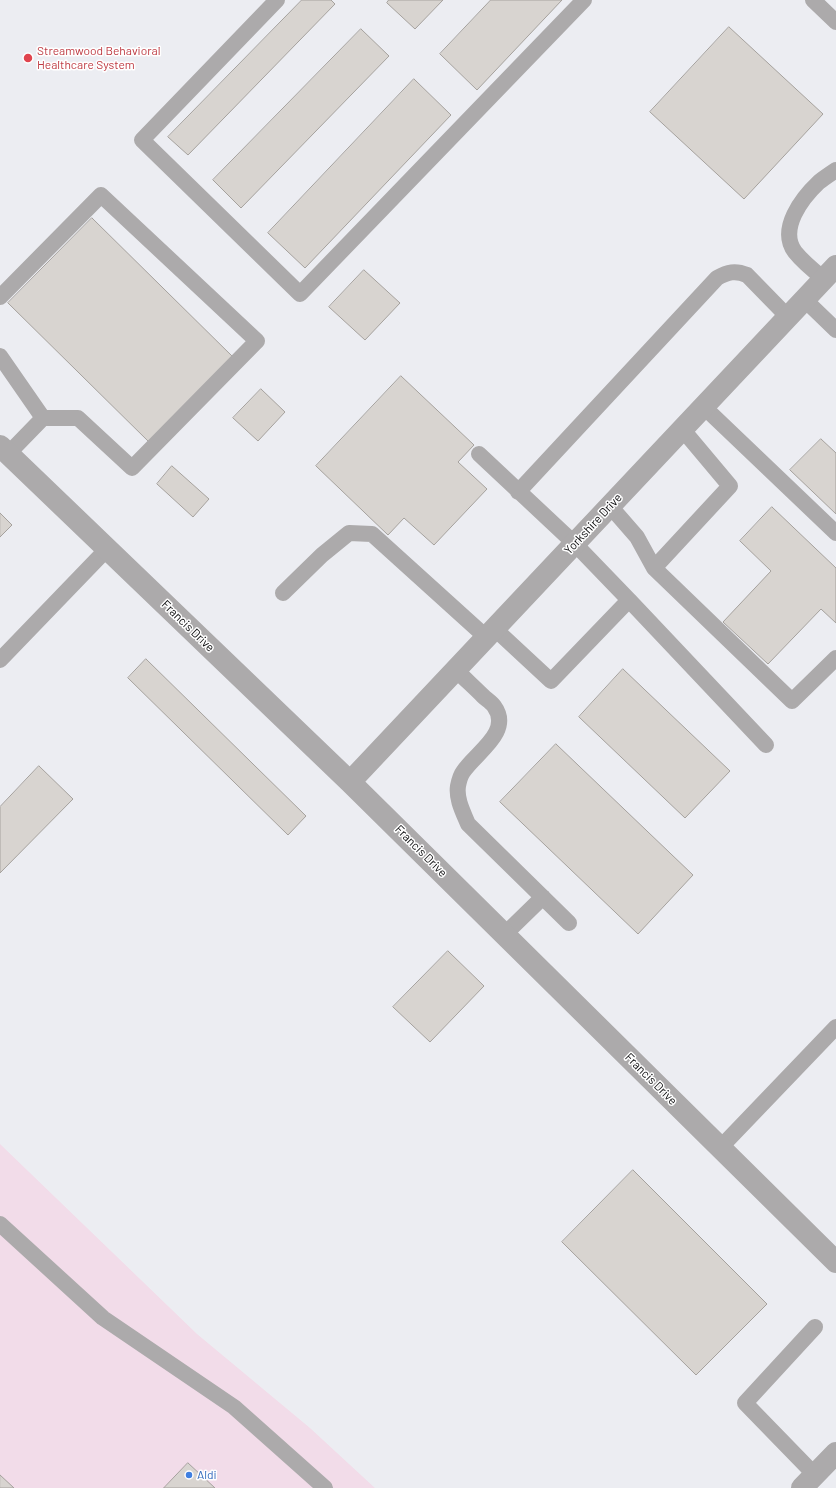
<!DOCTYPE html>
<html>
<head>
<meta charset="utf-8">
<style>
  body { margin:0 }
  canvas { display:block; background:#ecedf2 }
</style>
</head>
<body>
<canvas width="836" height="1488"></canvas>
<script>
const ctx = document.querySelector('canvas').getContext('2d');
ctx.lineJoin = 'round';
function fill(path, color) { ctx.fillStyle = color; ctx.fill(path, 'evenodd'); }
function stroke(path, color, width, dash) { ctx.strokeStyle = color; ctx.lineWidth = width; ctx.lineCap = dash ? 'butt' : 'round'; ctx.setLineDash(dash || []); ctx.stroke(path); }
function write(font, color, halo, rows, align = 'center') {
  ctx.font = font + ' Barlow,sans-serif'; ctx.lineWidth = 3; ctx.setLineDash([]); ctx.textBaseline = 'middle'; ctx.strokeStyle = halo; ctx.fillStyle = color; for (const [text, x, y, turn = 0] of rows) {
    ctx.save(); ctx.translate(x, y); ctx.rotate((+turn || 0) * Math.PI / 180); ctx.textAlign = isNaN(turn) ? turn : align; if (halo) ctx.strokeText(text, 0, 0); ctx.fillText(text, 0, 0); ctx.restore();
  }
}
const commercial = new Path2D(`
  M 0,1144 L 197,1334 L 310,1428 L 375,1488 L 0,1488 Z`);
const building = new Path2D(`
  M 302,0 L 331,0 L 335,4 L 188,155 L 168,137 Z
  M 389,0 L 443,0 L 415,29 L 387,3 Z
  M 491,0 L 562,0 L 477,90 L 440,54 Z
  M 729,27 L 823,114 L 744,199 L 650,112 Z
  M 361,29 L 389,56 L 241,208 L 213,180 Z
  M 414,79 L 451,115 L 305,268 L 268,233 Z
  M 92,218 L 234,358 L 150,443 L 8,303 Z
  M 364,270 L 400,303 L 365,340 L 329,307 Z
  M 401,376 L 474,445 L 458,462 L 487,489 L 434,545 L 404,518 L 388,535 L 316,466 Z
  M 261,389 L 285,412 L 258,441 L 233,418 Z
  M 821,439 L 836,453 L 836,514 L 790,470 Z
  M 172,466 L 209,499 L 193,517 L 157,484 Z
  M 772,507 L 836,568 L 836,623 L 821,609 L 768,664 L 723,622 L 771,571 L 740,541 Z
  M 0,513 L 12,525 L 0,537 Z
  M 146,659 L 306,816 L 288,835 L 128,678 Z
  M 623,669 L 730,771 L 685,818 L 579,717 Z
  M 556,744 L 693,875 L 638,934 L 500,802 Z
  M 39,766 L 73,799 L 0,873 L 0,807 Z
  M 448,951 L 484,986 L 430,1042 L 393,1007 Z
  M 633,1170 L 767,1304 L 696,1375 L 562,1242 Z
  M 188,1463 L 215,1488 L 164,1488 Z
  M 0,1475 L 14,1488 L 0,1488 Z`);
const lane = new Path2D(`
  M 277,0 L 142,140 L 300,294 L 584,0
  M 813,0 L 836,22
  M 824,279 C 814,271 803,262 795,252 C 778,229 802,198 819,182 C 824,178 830,174 836,170
  M 0,297 L 101,195 L 257,341 L 132,468 L 78,418 L 43,418 L 8,454
  M 805,300 L 836,330
  M 0,356 L 43,418
  M 704,407 L 836,533
  M 479,454 L 575,544 L 629,600 L 551,681 L 495,629
  M 518,492 L 717,278 C 728,272 735,270 747,275 L 788,317
  M 610,506 L 637,537 L 654,568 L 792,701 L 836,658
  M 654,568 L 730,486 L 683,430
  M 283,593 L 322,555 L 349,533 L 372,534 L 487,638
  M 629,600 L 766,745
  M 0,660 L 107,549
  M 456,670 C 465,679 474,687 483,696 C 486,699 491,702 494,706 C 513,732 475,753 463,772 C 460,776 459,781 458,786 C 456,799 463,812 468,824 L 569,923
  M 505,934 L 543,897
  M 720,1148 L 836,1027
  M 0,1224 L 103,1318 L 234,1407 L 325,1488
  M 815,1475 L 745,1403 L 815,1327`);
const street = new Path2D(`
  M 0,446 L 350,782 L 836,1262
  M 350,782 L 836,266
  M 802,1488 L 836,1453`);
const markers = [
  [28,58,5,"#e0444e"],
  [189,1475,4,"#3f7fe0"]
];
const healthNames = [
  ["Streamwood Behavioral",37,51],
  ["Healthcare System",37,65]
];
const streetNames = [
  ["Yorkshire Drive",593,524,-47],
  ["Francis Drive",188,626,44],
  ["Francis Drive",421,851,45],
  ["Francis Drive",651,1079,45]
];
const shopNames = [
  ["Aldi",197,1475]
];
fill(commercial, '#f2dce9');
fill(building, '#d8d4d0');
stroke(building, '#a5a19d', 1);
stroke(lane, '#acaaab', 16);
stroke(street, '#acaaab', 22);
for (const [x, y, r, color] of markers) { const dot = new Path2D(); dot.arc(x, y, r, 0, 2 * Math.PI); ctx.fillStyle = color; ctx.fill(dot); stroke(dot, '#fff', 1.5); }
write('12px', '#be3a42', '#fff', healthNames, 'left');
write('12px', '#0c0c0e', '#fff', streetNames);
write('12px', '#366cbe', '#fff', shopNames, 'left');
</script>
</body>
</html>
